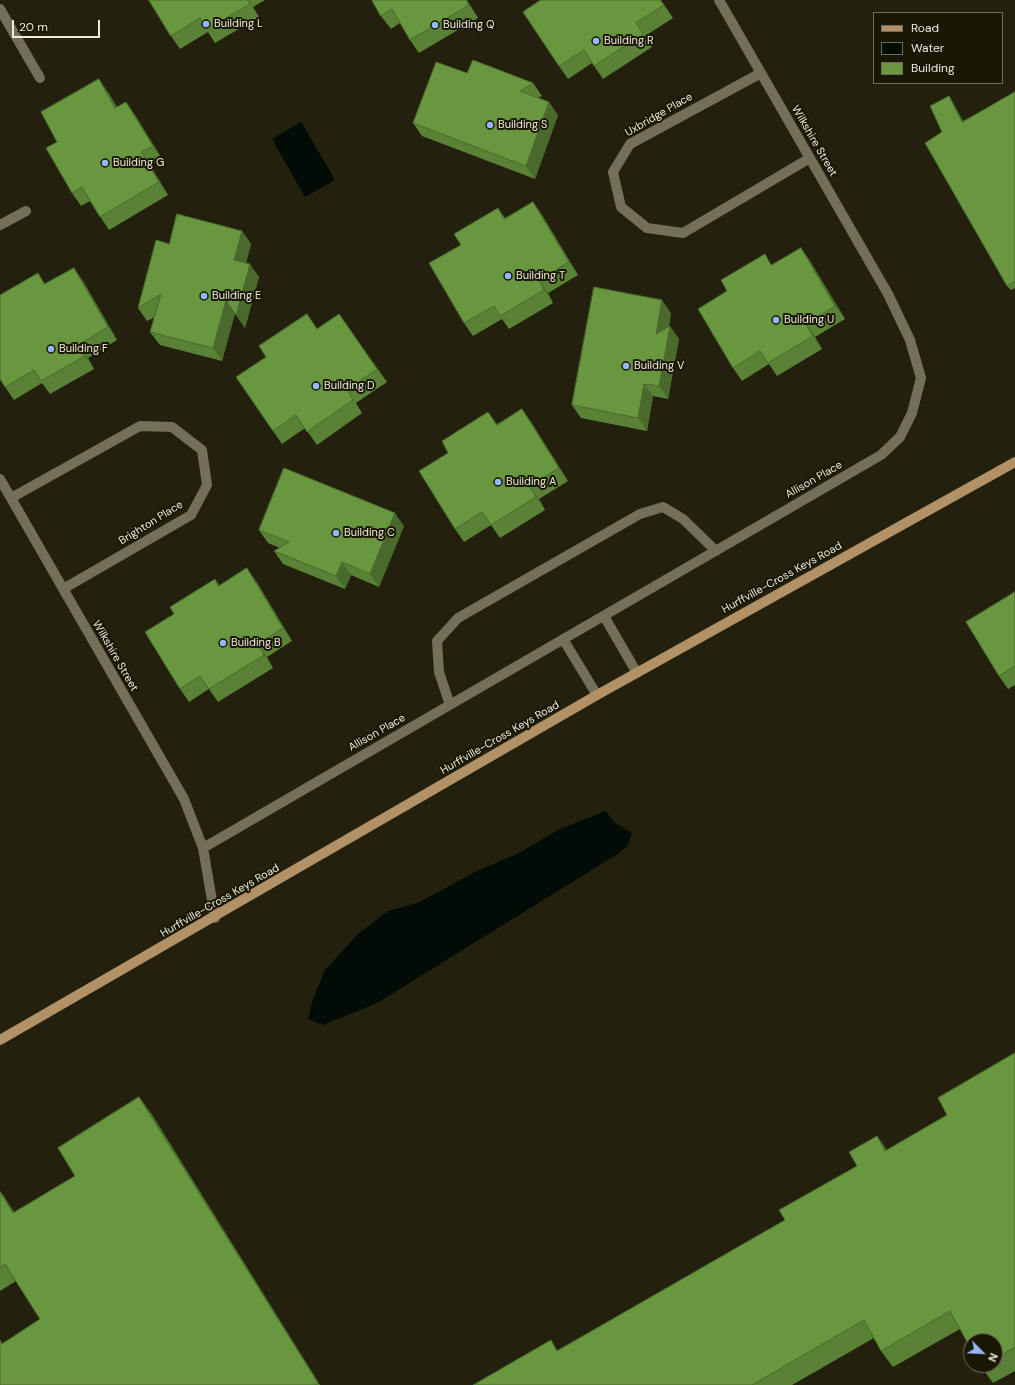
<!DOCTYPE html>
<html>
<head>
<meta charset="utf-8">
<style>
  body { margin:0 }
  #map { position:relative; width:1015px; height:1385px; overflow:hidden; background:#23200d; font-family:"DM Sans",sans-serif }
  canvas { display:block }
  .legend { position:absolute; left:873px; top:12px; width:130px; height:72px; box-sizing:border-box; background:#1a1705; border:1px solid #6e6c5c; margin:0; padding:5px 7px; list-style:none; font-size:12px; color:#edebde }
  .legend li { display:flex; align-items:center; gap:8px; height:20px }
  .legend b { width:20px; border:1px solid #6e6c5c }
  .north { position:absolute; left:963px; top:1333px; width:40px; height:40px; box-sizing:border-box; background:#1a1705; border:1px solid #6e6c5c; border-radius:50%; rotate:114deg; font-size:11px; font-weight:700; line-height:16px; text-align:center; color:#edebde }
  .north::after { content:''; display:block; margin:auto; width:14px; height:18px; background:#96b6fd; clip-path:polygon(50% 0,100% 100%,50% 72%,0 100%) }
  .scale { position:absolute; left:12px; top:20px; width:88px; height:18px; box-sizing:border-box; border:2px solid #edebde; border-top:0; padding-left:5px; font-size:12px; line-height:14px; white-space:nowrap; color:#edebde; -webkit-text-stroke:3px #1a1705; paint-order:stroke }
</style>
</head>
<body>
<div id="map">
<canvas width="1015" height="1385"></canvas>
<ul class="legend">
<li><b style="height:5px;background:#b39166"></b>Road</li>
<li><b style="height:11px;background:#010c06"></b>Water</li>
<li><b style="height:11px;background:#68973f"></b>Building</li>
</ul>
<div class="north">N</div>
<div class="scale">20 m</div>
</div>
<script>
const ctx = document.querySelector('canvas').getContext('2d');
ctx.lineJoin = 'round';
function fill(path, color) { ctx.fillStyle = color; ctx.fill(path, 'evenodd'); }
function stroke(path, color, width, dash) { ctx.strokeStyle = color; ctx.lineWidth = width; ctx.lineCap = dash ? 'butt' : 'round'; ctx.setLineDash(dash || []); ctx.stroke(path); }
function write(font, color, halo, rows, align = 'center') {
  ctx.font = font + ' "DM Sans",sans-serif'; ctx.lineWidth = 4; ctx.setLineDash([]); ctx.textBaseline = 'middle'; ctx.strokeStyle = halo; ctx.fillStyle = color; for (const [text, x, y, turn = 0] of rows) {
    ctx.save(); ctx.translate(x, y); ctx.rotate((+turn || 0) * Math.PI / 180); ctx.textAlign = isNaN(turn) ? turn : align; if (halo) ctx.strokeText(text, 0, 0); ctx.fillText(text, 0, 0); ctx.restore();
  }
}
const water = new Path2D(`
  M 301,122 L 335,180 L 305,197 L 272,139 Z
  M 606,811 L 614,822 L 632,833 L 627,846 L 619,853 L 377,1003 L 323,1025 L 308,1019 L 312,1002 L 325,970 L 358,934 L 388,911 L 420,902 L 475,872 L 519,853 L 560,829 Z`);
const minor = new Path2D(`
  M 0,9 L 40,78
  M 761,73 L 630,144 L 613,172 L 621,207 L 647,228 L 683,233 L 810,158
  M 0,225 L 26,211
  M 0,479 L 184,799 L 203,848 L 215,918
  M 11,498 L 140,426 L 172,427 L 202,450 L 207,485 L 191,515 L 63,589
  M 604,616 L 637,673
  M 563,639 L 597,695
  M 450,705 L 439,672 L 437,641 L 458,618 L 640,514 L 663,507 L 683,519 L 716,551
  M 203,848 L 881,455 L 900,437 L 912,413 L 921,378 L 910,340 L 888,294 L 719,0`);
const major = new Path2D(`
  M 0,1040 L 597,695 L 1015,462`);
const wall = new Path2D(`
  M 149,0 L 265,0 L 253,7 L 259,17 L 215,43 L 208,32 L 180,49 L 171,36 Z
  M 372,0 L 467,0 L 478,18 L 419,53 L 410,40 L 400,23 L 391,29 L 381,16 Z
  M 541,0 L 661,0 L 673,18 L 645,36 L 652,47 L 603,79 L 592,63 L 568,79 L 559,66 Z
  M 467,73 L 533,83 L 542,96 L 538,98 L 558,115 L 535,179 L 422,136 L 413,123 Z
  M 108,92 L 117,107 L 126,102 L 135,115 L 162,159 L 150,165 L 168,195 L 109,230 L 90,201 L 81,206 L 72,193 L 57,142 Z
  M 1015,93 L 1015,288 L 1011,290 L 1007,286 L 942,132 L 949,96 L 952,101 L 963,121 Z
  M 533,202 L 542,215 L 578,275 L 548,293 L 553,303 L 509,329 L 502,319 L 473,336 L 464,323 L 461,245 L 498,208 L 505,218 Z
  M 242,231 L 251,244 L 246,263 L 259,277 L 245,328 L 235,313 L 222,361 L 160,345 L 150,332 L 155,317 L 147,321 L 138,308 L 169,244 Z
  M 801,248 L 810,261 L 845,319 L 815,337 L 822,349 L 777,376 L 769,364 L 742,381 L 733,368 L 772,265 Z
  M 38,273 L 45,284 L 83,281 L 117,340 L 88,358 L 94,369 L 50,394 L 42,383 L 14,400 L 5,387 Z
  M 671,313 L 669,326 L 679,339 L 668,399 L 653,396 L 647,431 L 581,418 L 572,405 Z
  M 339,314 L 387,382 L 356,403 L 362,413 L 317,445 L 305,428 L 282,444 L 236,377 L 317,329 Z
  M 522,409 L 531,422 L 568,481 L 539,499 L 545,510 L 500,538 L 491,525 L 464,542 L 455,529 L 497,424 Z
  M 404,526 L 379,587 L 351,575 L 345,589 L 283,564 L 274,551 L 280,548 L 268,543 L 259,530 Z
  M 215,579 L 219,585 L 256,581 L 292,641 L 267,657 L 273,668 L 218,702 L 209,689 L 189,702 L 180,689 L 174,614 Z
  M 1015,592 L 1015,685 L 1008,689 L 999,676 Z
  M 1015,1053 L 1015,1371 L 993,1383 L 980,1365 L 995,1365 L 995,1341 L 960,1329 L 893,1367 L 881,1351 L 874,1338 L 792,1385 L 473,1385 L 558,1350 L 785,1220 L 857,1166 L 877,1136 L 887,1150 L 947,1115 Z
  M 151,1113 L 320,1385 L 0,1385 L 3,1343 L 40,1319 L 16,1281 L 0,1291 L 0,1191 L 14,1212 L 75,1176 Z`);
const shadedWall = new Path2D(`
  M 248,0 L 253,7 L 259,17 Z
  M 466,0 L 467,0 L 478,18 L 469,5 Z
  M 99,79 L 108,92 L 124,121 L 115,108 Z
  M 949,96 L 952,101 L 965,126 L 962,122 Z
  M 126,102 L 135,115 L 162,159 L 153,146 Z
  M 549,102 L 558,115 L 535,179 L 526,166 Z
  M 141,152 L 150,165 L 168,195 L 159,182 Z
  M 533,202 L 542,215 L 578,275 L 569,262 Z
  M 242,231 L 251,244 L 243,273 L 234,260 Z
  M 801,248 L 810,261 L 845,319 L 835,306 Z
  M 250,264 L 259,277 L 245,328 L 236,315 Z
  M 74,268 L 83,281 L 117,340 L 108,327 Z
  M 539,280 L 548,293 L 553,303 L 544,290 Z
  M 226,300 L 235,313 L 222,361 L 213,348 Z
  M 662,300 L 671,313 L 665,347 L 656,334 Z
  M 806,324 L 815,337 L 822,349 L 813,336 Z
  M 670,326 L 679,339 L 668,399 L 659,386 Z
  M 78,345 L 88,358 L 94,369 L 85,356 Z
  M 644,384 L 653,396 L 647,431 L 638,418 Z
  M 522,409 L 531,422 L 568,481 L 559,468 Z
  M 529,486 L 539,499 L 545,510 L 536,497 Z
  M 395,513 L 404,526 L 379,587 L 370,574 Z
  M 342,562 L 351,575 L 345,589 L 336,576 Z
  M 247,568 L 256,581 L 292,641 L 283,628 Z
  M 258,644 L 267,657 L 273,668 L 264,655 Z
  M 139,1097 L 151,1113 L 320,1385 L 319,1385 L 318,1383 Z
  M 877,1136 L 889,1153 L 885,1151 Z
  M 0,1191 L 4,1196 L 24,1229 L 13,1213 L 0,1192 Z`);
const building = new Path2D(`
  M 149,0 L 248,0 L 250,4 L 206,30 L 200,18 L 171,36 Z
  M 372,0 L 466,0 L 469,5 L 410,40 L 392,9 L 381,16 Z
  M 541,0 L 660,0 L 664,5 L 636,23 L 643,34 L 594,66 L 584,50 L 559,66 L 523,12 Z
  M 473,60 L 533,83 L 520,91 L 549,102 L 526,166 L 413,123 L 436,62 L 467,73 Z
  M 99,79 L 115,108 L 126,102 L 153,146 L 141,152 L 159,182 L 100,217 L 82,187 L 72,193 L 46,148 L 57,142 L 41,112 Z
  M 1015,92 L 1015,281 L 1007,286 L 925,143 L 942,132 L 930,106 L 949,96 L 962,122 Z
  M 533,202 L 569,262 L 539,280 L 544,290 L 500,316 L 494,306 L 464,323 L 429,263 L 461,245 L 454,234 L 498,208 L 504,219 Z
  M 177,214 L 242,231 L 234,260 L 250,264 L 236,315 L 226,300 L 213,348 L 150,332 L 161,294 L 138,308 L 156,240 L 169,244 Z
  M 801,248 L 835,306 L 806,324 L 813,336 L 768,363 L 760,351 L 733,368 L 698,309 L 727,291 L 721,280 L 765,254 L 771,265 Z
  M 74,268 L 108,327 L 78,345 L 85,356 L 41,381 L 34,370 L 5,387 L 0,379 L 0,295 L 38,273 L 44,284 Z
  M 594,287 L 662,300 L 656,334 L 670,326 L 659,386 L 644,384 L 638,418 L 572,405 Z
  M 307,314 L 317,329 L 339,314 L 377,369 L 347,390 L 353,400 L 307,432 L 296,415 L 273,431 L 236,377 L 266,357 L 259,346 Z
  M 522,409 L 559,468 L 529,486 L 536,497 L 491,525 L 482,512 L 455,529 L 419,471 L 448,453 L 442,441 L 488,412 L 497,425 Z
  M 284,468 L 395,513 L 370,574 L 342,562 L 336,576 L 274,551 L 289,542 L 259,530 Z
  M 247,568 L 283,628 L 258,644 L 264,655 L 209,689 L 200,676 L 180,689 L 145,632 L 174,614 L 170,607 L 215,579 L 218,586 Z
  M 1015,592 L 1015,666 L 999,676 L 966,622 Z
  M 1015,1053 L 1015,1347 L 995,1359 L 995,1341 L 971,1341 L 971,1349 L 950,1311 L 881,1351 L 864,1320 L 752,1385 L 473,1385 L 551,1340 L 557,1351 L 785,1220 L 779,1210 L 857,1166 L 849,1152 L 877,1136 L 885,1151 L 947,1115 L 938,1098 Z
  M 139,1097 L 318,1383 L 315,1385 L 0,1385 L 0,1340 L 2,1344 L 40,1319 L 5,1264 L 0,1267 L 0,1192 L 13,1213 L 75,1176 L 58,1148 Z`);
const markers = [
  [206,24,4,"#96b6fd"],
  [435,25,4,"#96b6fd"],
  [596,41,4,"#96b6fd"],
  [490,125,4,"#96b6fd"],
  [105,163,4,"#96b6fd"],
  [508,276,4,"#96b6fd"],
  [204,296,4,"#96b6fd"],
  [776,320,4,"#96b6fd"],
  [51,349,4,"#96b6fd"],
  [626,366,4,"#96b6fd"],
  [316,386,4,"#96b6fd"],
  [498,482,4,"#96b6fd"],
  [336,533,4,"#96b6fd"],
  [223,643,4,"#96b6fd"]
];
const poiNames = [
  ["Building L",214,24],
  ["Building Q",443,25],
  ["Building R",604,41],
  ["Building S",498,125],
  ["Building G",113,163],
  ["Building T",516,276],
  ["Building E",212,296],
  ["Building U",784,320],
  ["Building F",59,349],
  ["Building V",634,366],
  ["Building D",324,386],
  ["Building A",506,482],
  ["Building C",344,533],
  ["Building B",231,643]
];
const streetNames = [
  ["Uxbridge Place",659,115,-30],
  ["Wilkshire Street",814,141,60],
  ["Allison Place",814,480,-30],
  ["Brighton Place",151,523,-32],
  ["Hurffville-Cross Keys Road",782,578,-29],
  ["Wilkshire Street",115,656,60],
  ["Allison Place",377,733,-30],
  ["Hurffville-Cross Keys Road",500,738,-30],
  ["Hurffville-Cross Keys Road",220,901,-30]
];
fill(water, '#010c06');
stroke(minor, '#736f59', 10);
stroke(major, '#b39166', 10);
fill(wall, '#598236');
fill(shadedWall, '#496a2c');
fill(building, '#68973f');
stroke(building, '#496a2c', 1);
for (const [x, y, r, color] of markers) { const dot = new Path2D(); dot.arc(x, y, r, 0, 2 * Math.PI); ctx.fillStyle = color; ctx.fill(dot); stroke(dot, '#1a1705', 1.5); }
write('11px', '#edebde', '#1a1705', poiNames, 'left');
write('11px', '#edebde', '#1a1705', streetNames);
</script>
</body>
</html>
